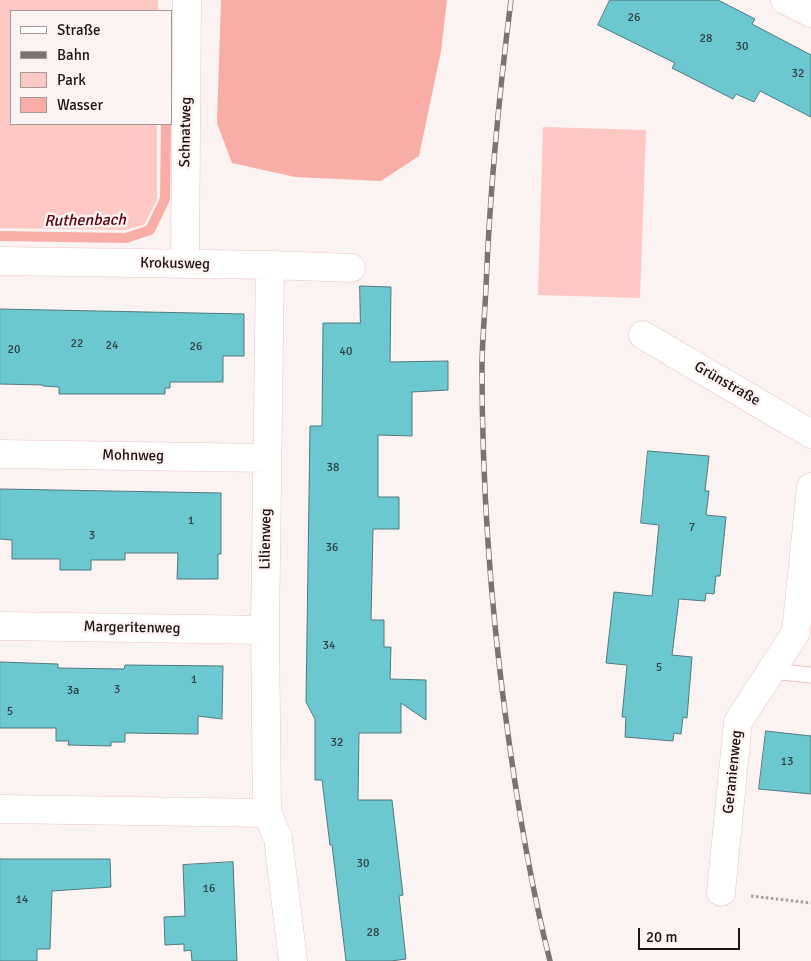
<!DOCTYPE html>
<html>
<head>
<meta charset="utf-8">
<style>
  body { margin:0 }
  #map { position:relative; width:811px; height:961px; overflow:hidden; background:#fbf3f2; font-family:Signika,sans-serif }
  canvas { display:block }
  .legend { position:absolute; left:10px; top:10px; width:162px; height:115px; box-sizing:border-box; background:#fbf3f2; border:1px solid #a39998; margin:0; padding:6px 9px; list-style:none; font-size:15px; color:#1e1110 }
  .legend li { display:flex; align-items:center; gap:10px; height:25px }
  .legend b { width:25px; border:1px solid #a39998 }
  .scale { position:absolute; left:638px; top:928px; width:102px; height:22px; box-sizing:border-box; border:2px solid #1e1110; border-top:0; padding-left:6px; font-size:15px; line-height:18px; white-space:nowrap; color:#1e1110; -webkit-text-stroke:4px #fbf3f2; paint-order:stroke }
</style>
</head>
<body>
<div id="map">
<canvas width="811" height="961"></canvas>
<ul class="legend">
<li><b style="height:6px;background:#fff"></b>Straße</li>
<li><b style="height:6px;background:#7d7271"></b>Bahn</li>
<li><b style="height:14px;background:#fdc8c3"></b>Park</li>
<li><b style="height:14px;background:#f8ada7"></b>Wasser</li>
</ul>
<div class="scale">20 m</div>
</div>
<script>
const ctx = document.querySelector('canvas').getContext('2d');
ctx.lineJoin = 'round';
function fill(path, color) { ctx.fillStyle = color; ctx.fill(path, 'evenodd'); }
function stroke(path, color, width, dash) { ctx.strokeStyle = color; ctx.lineWidth = width; ctx.lineCap = dash ? 'butt' : 'round'; ctx.setLineDash(dash || []); ctx.stroke(path); }
function write(font, color, halo, rows, align = 'center') {
  ctx.font = font + ' Signika,sans-serif'; ctx.lineWidth = 5; ctx.setLineDash([]); ctx.textBaseline = 'middle'; ctx.strokeStyle = halo; ctx.fillStyle = color; for (const [text, x, y, turn = 0] of rows) {
    ctx.save(); ctx.translate(x, y); ctx.rotate((+turn || 0) * Math.PI / 180); ctx.textAlign = isNaN(turn) ? turn : align; if (halo) ctx.strokeText(text, 0, 0); ctx.fillText(text, 0, 0); ctx.restore();
  }
}
const green = new Path2D(`
  M 0,0 L 158,0 L 158,11 L 11,11 L 11,124 L 157,124 L 157,200 L 144,225 L 125,230 L 0,228 Z
  M 543,127 L 646,130 L 640,298 L 538,295 Z`);
const water = new Path2D(`
  M 221,0 L 447,0 L 441,51 L 419,156 L 381,181 L 295,177 L 232,163 L 217,123 Z`);
const stream = new Path2D(`
  M 0,236 L 126,238 L 150,230 L 165,199 L 166,124`);
const building = new Path2D(`
  M 610,0 L 718,0 L 755,19 L 752,24 L 811,55 L 811,117 L 760,91 L 754,102 L 736,94 L 733,99 L 672,68 L 675,63 L 598,25 Z
  M 360,286 L 391,287 L 390,362 L 448,361 L 448,390 L 412,392 L 412,436 L 378,435 L 378,497 L 399,497 L 399,529 L 373,529 L 371,620 L 384,620 L 384,647 L 391,647 L 390,679 L 426,680 L 426,720 L 401,703 L 401,733 L 359,733 L 358,800 L 392,800 L 403,895 L 399,896 L 406,959 L 391,961 L 346,961 L 332,845 L 330,845 L 322,780 L 315,780 L 315,719 L 306,702 L 310,426 L 322,426 L 323,323 L 360,323 Z
  M 0,309 L 244,314 L 244,356 L 223,356 L 223,382 L 170,382 L 170,388 L 165,388 L 165,394 L 59,394 L 59,387 L 43,386 L 43,385 L 0,384 Z
  M 648,451 L 709,456 L 705,491 L 709,491 L 706,515 L 726,517 L 720,576 L 716,576 L 714,594 L 706,593 L 705,601 L 679,599 L 672,655 L 692,657 L 687,718 L 683,717 L 681,734 L 674,733 L 673,741 L 625,737 L 626,717 L 622,717 L 627,665 L 606,663 L 614,592 L 652,596 L 659,525 L 641,523 Z
  M 0,489 L 221,493 L 221,554 L 218,554 L 218,579 L 177,579 L 178,553 L 125,553 L 125,560 L 91,560 L 91,570 L 60,570 L 60,559 L 12,559 L 12,540 L 0,539 Z
  M 0,662 L 58,664 L 58,668 L 124,669 L 125,665 L 223,666 L 222,719 L 198,716 L 198,734 L 125,733 L 125,742 L 111,742 L 111,746 L 68,745 L 69,741 L 56,741 L 56,728 L 0,728 Z
  M 766,731 L 811,736 L 811,794 L 759,789 Z
  M 0,859 L 110,859 L 111,887 L 52,891 L 50,949 L 37,949 L 37,961 L 0,961 Z
  M 233,862 L 237,961 L 192,961 L 191,950 L 184,951 L 184,944 L 165,945 L 164,917 L 185,916 L 183,865 Z`);
const path = new Path2D(`
  M 751,896 L 811,903`);
const lane = new Path2D(`
  M 770,671 L 811,675`);
const street = new Path2D(`
  M 785,0 L 811,13
  M 0,261 L 270,265 L 351,268
  M 185,264 L 187,0
  M 270,265 L 265,630 L 267,813 L 278,838 L 293,961
  M 643,335 L 811,434
  M 0,454 L 267,458
  M 0,626 L 265,630
  M 0,809 L 267,813
  M 721,892 L 738,722 L 796,632 L 811,487`);
const rail = new Path2D(`
  M 511,0 C 499,95 490,190 486,286 C 485,313 482,341 482,368 C 482,483 490,598 505,712 C 516,796 529,879 550,961`);
const numberNames = [
  ["26",634,18],
  ["28",706,39],
  ["30",742,47],
  ["32",798,74],
  ["22",77,344],
  ["24",112,346],
  ["26",196,347],
  ["20",14,350],
  ["40",346,352],
  ["38",333,468],
  ["1",191,521],
  ["7",692,528],
  ["3",92,536],
  ["36",332,548],
  ["34",329,646],
  ["5",659,668],
  ["1",194,680],
  ["3",117,690],
  ["3a",73,691],
  ["5",10,712],
  ["32",337,743],
  ["13",787,762],
  ["30",363,864],
  ["16",209,889],
  ["14",22,900],
  ["28",373,933]
];
const streetNames = [
  ["Schnatweg",186,132,-89],
  ["Krokusweg",175,264,1],
  ["Grünstraße",727,384,30],
  ["Mohnweg",133,456,1],
  ["Lilienweg",266,539,-89],
  ["Margeritenweg",132,628,1],
  ["Geranienweg",733,772,-84]
];
const waterNames = [
  ["Ruthenbach",85,221,-1]
];
fill(green, '#fdc8c3');
fill(water, '#f8ada7');
stroke(stream, '#f8ada7', 10);
fill(building, '#6bc7d0');
stroke(building, '#52787c', 1);
stroke(lane, '#e9c4c0', 17);
stroke(street, '#e9c4c0', 29);
stroke(path, '#a79d9c', 3, [2.5, 2.5]);
stroke(lane, '#fff', 15);
stroke(street, '#fff', 28);
stroke(rail, '#7d7271', 5.5);
stroke(rail, '#fbf3f2', 4, [11]);
write('12px', '#313e40', null, numberNames);
write('15px', '#1e1110', '#fbf3f2', streetNames);
write('italic 16px', '#5a010a', '#fbf3f2', waterNames);
</script>
</body>
</html>
